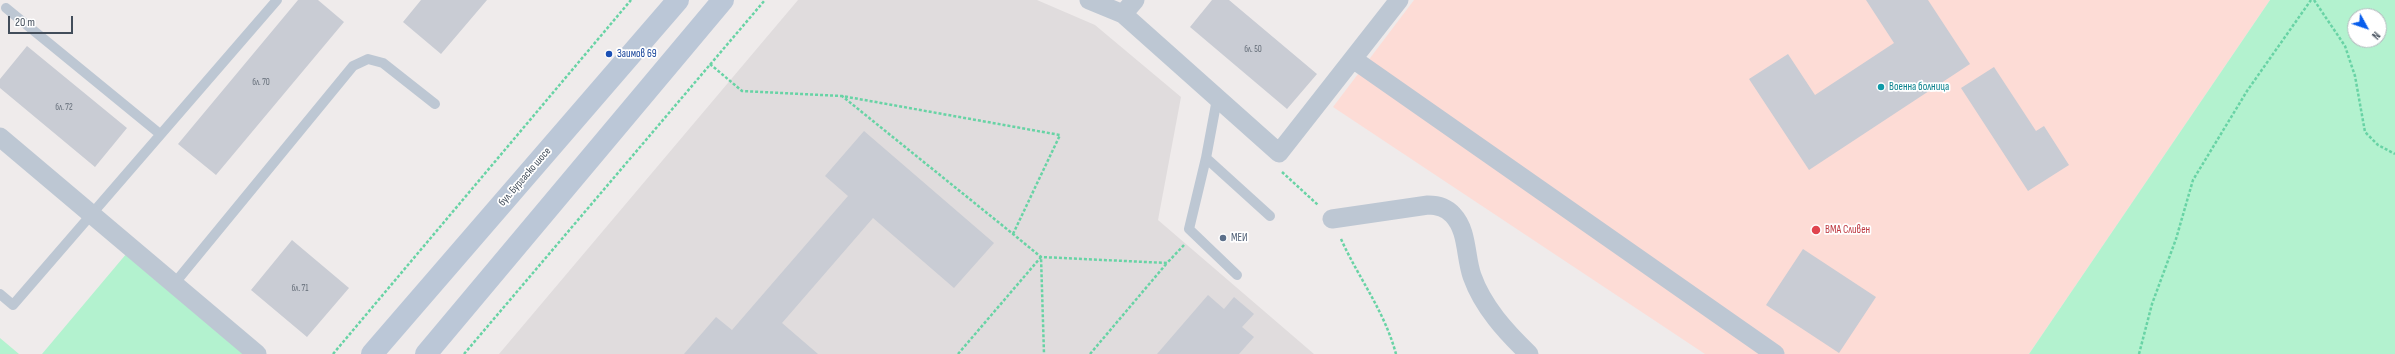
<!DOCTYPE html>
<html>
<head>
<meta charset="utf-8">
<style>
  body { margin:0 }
  #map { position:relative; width:2395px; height:354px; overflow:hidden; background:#efebeb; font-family:"Sofia Sans Condensed",sans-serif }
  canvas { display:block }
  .north { position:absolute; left:2347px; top:8px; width:40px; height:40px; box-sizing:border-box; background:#fff; border:1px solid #b3b8bd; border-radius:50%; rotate:130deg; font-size:11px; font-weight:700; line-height:16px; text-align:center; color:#424d5a }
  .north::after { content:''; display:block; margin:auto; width:14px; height:18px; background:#075dec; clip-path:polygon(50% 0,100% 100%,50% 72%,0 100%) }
  .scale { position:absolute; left:8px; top:16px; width:65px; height:18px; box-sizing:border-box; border:2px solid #424d5a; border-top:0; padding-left:5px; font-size:12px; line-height:14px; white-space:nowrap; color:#424d5a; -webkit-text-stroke:3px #fff; paint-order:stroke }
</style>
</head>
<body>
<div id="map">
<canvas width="2395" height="354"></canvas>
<div class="north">N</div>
<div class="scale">20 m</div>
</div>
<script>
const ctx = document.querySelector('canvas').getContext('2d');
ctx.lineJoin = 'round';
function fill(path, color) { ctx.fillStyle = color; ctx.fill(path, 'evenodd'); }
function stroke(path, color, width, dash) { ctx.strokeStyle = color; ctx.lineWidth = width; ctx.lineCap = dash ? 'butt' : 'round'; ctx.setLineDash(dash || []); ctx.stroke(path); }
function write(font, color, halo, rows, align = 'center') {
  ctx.font = font + ' "Sofia Sans Condensed",sans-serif'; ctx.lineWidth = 3.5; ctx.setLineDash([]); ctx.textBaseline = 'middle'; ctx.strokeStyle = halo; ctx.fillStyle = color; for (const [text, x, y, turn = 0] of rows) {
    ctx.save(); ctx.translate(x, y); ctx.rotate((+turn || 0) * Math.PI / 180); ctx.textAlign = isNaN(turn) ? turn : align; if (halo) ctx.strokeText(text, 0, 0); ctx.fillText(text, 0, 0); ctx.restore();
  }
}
const education = new Path2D(`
  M 798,0 L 1037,0 L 1095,25 L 1181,97 L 1158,220 L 1314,354 L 499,354 Z`);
const medical = new Path2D(`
  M 1414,0 L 2270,0 L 2029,354 L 1705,354 L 1333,107 Z`);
const green = new Path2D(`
  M 2270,0 L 2395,0 L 2395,354 L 2029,354 ZM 2355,16 L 2379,16 L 2379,40 L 2355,40 Z
  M 127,253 L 247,354 L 42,354 Z
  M 0,338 L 19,354 L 0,354 Z`);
const building = new Path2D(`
  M 298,0 L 318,0 L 344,22 L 216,175 L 178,144 Z
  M 421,0 L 487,0 L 441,54 L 403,22 Z
  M 1212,0 L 1229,0 L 1317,74 L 1287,109 L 1190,27 Z
  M 1866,0 L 1928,0 L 1970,64 L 1809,170 L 1749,79 L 1788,54 L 1815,95 L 1894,43 Z
  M 27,46 L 127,128 L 95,167 L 0,88 L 0,79 Z
  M 1994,67 L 2036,131 L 2044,126 L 2069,165 L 2028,191 L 1961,88 Z
  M 864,131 L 994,243 L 954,288 L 873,218 L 782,323 L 818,354 L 684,354 L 716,317 L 732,330 L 848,196 L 825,176 Z
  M 292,240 L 349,288 L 307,337 L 251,290 Z
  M 1803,249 L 1876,297 L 1839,353 L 1766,305 Z
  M 1208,295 L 1224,309 L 1234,297 L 1254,314 L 1242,327 L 1254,337 L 1239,354 L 1157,354 Z`);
const path = new Path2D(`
  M 2314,0 L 2345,46 L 2355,76 L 2365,132 L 2378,145 L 2395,154
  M 710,64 L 742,91 L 842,96
  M 1282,172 L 1318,205
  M 1013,234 L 1060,135 L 842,96 L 1013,234 L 1041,257 L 1167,263 L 1184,245
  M 1341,239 C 1359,279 1384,310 1396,354
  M 333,354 L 631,0
  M 464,354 L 765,0
  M 958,354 L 1041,257 L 1044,354
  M 1090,354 L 1167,263
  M 2139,354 L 2152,304 L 2176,239 L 2193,180 L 2247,91 L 2311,0`);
const lane = new Path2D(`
  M 6,8 L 160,134
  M 1217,99 L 1206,158 L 1189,229 L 1237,275
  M 1206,158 L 1270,216
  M 174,284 L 353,66 L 368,59 L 383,63 L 435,104
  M 0,294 L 13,305 L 277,0`);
const street = new Path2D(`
  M 1089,0 L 1123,14 L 1279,153 L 1399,0
  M 1123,14 L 1135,0
  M 1353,59 L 1775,354
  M 0,137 L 257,354
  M 1332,219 L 1428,205 C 1438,205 1446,207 1453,215 C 1468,231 1465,256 1472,276 C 1483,307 1506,332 1529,354`);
const secondary = new Path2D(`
  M 372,354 L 678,0
  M 426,354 L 723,0`);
const markers = [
  [609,54,4,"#1a4fb4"],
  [1881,87,4,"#0f9aa8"],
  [1816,230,5,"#e0444e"],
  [1223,238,4,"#5c6f8a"]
];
const numberNames = [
  ["бл. 50",1253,50],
  ["бл. 70",261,83],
  ["бл. 72",64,108],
  ["бл. 71",300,289]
];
const transitNames = [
  ["Заимов 69",617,54]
];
const cultureNames = [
  ["Военна болница",1889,87]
];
const streetNames = [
  ["бул. Бургаско шосе",525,177,-49]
];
const healthNames = [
  ["ВМА Сливен",1825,230]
];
const serviceNames = [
  ["МЕИ",1231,238]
];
fill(education, '#e0dcdd');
fill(medical, '#fddcd6');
fill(green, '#b3f2cf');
fill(building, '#c9ccd4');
stroke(path, '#68d3a5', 2.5, [3, 2]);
stroke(lane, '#bdc7d3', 10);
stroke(street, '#bdc7d3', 19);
stroke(secondary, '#bbc7d7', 22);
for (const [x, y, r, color] of markers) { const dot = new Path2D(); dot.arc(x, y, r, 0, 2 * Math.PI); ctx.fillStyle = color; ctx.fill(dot); stroke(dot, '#fff', 1.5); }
write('9px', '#646d78', null, numberNames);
write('11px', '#164399', '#fff', transitNames, 'left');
write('11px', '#0d838f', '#fff', cultureNames, 'left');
write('11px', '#424d5a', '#fff', streetNames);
write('11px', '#be3a42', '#fff', healthNames, 'left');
write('11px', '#4e5e75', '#fff', serviceNames, 'left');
</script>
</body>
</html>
